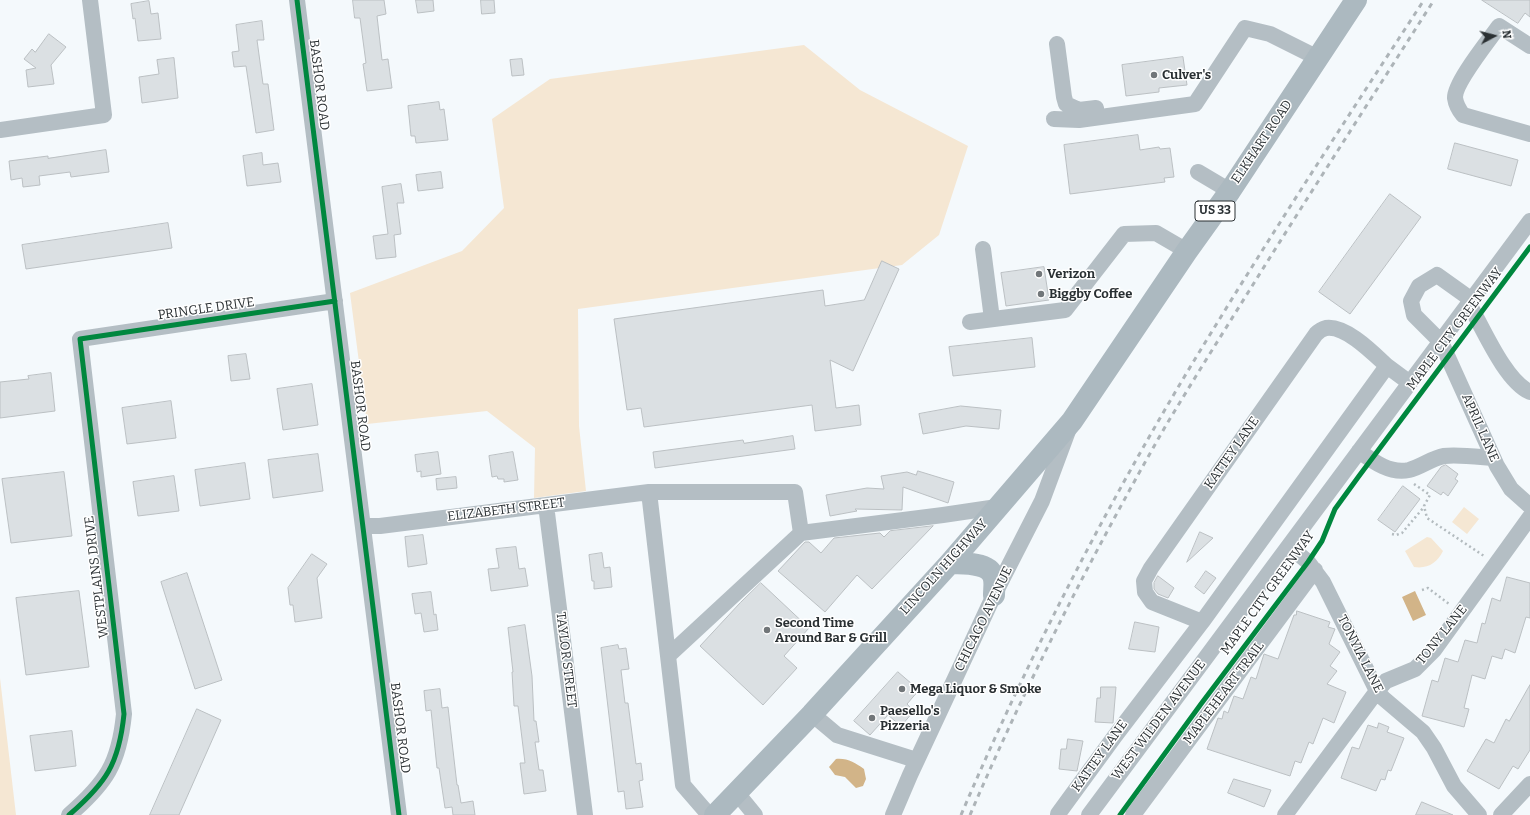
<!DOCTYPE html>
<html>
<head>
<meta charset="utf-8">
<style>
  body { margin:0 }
  #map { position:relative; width:1530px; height:815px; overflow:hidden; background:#f4f9fc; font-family:Bitter,serif }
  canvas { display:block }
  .north { position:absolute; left:1474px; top:16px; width:40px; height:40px; -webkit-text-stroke:3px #fff; paint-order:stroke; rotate:83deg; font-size:11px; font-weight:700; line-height:16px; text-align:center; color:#2a3033 }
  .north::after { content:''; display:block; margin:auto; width:14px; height:18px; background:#2a3033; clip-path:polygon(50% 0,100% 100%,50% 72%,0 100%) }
</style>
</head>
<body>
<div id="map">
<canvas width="1530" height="815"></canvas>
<div class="north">N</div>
</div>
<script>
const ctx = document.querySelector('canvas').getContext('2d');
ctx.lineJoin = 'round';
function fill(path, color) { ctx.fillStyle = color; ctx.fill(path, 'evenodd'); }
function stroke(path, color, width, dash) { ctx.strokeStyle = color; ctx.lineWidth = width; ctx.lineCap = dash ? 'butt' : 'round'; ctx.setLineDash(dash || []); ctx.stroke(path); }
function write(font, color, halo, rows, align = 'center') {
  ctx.font = font + ' Bitter,serif'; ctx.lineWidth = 3; ctx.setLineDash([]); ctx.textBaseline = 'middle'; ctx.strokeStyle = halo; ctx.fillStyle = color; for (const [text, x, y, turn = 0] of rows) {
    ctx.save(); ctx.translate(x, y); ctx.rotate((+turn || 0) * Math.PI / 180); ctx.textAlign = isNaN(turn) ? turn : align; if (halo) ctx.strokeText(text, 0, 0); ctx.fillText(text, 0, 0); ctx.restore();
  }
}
const green = new Path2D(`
  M 804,45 L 860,90 L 968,146 L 939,235 L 902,265 L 578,309 L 579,426 L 586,491 L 534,498 L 535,448 L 487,411 L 367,424 L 350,293 L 462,251 L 504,208 L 492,119 L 550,79 Z
  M 1464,507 L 1479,519 L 1467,534 L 1452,522 Z
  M 1427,537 L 1431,538 L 1443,551 C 1437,563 1428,569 1414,567 L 1405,551 Z
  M 0,678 L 16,815 L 0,815 Z`);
const water = new Path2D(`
  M 1415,591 L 1426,615 L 1413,621 L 1402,597 Z
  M 836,759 C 848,758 855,763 864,769 L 866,779 L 863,786 L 856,788 L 845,777 L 835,775 L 829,767 Z`);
const building = new Path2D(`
  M 353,0 L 384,0 L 386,14 L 377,16 L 382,60 L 388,59 L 392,88 L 367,91 L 363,64 L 366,63 L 360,18 L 355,18 Z
  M 416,0 L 433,0 L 434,11 L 418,13 Z
  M 481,0 L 494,0 L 495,13 L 482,14 Z
  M 1482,0 L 1530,0 L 1530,17 L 1525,13 L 1518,23 Z
  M 149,1 L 151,14 L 158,13 L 161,39 L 138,41 L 135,18 L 133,19 L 131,4 Z
  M 262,21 L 264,40 L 257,40 L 263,84 L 268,84 L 274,130 L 256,133 L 246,66 L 234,67 L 232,52 L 239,51 L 236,25 Z
  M 49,34 L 66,47 L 51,65 L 54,84 L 28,87 L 26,70 L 36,68 L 24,59 L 32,49 L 35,52 Z
  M 1183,57 L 1187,85 L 1159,88 L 1159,92 L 1126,96 L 1122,65 Z
  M 174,58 L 178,98 L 142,103 L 139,77 L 159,74 L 157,60 Z
  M 522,59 L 524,75 L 512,76 L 510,60 Z
  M 439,102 L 440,110 L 444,109 L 448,140 L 416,143 L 415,136 L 411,136 L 408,106 Z
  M 1138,135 L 1140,150 L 1159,147 L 1160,149 L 1170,148 L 1174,177 L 1164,178 L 1165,182 L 1070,194 L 1064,145 Z
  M 1455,143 L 1518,160 L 1511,186 L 1448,169 Z
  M 106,150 L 109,172 L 71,177 L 70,172 L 39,176 L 40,185 L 23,187 L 22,178 L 11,180 L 9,161 L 48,156 L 48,158 Z
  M 262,153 L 263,165 L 278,163 L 281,182 L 247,186 L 243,156 Z
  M 441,172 L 443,188 L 418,191 L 416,175 Z
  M 401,184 L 404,203 L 397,203 L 401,234 L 394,235 L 396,257 L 376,259 L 373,236 L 388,234 L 382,187 Z
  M 1390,194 L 1421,217 L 1350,314 L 1319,292 Z
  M 168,223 L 172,248 L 26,269 L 22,245 Z
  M 882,261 L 899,269 L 853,371 L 830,360 L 836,408 L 859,405 L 861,425 L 815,431 L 812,405 L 644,427 L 641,408 L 627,410 L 614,319 L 823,290 L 825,306 L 864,300 Z
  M 1044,267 L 1049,300 L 1006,306 L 1001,273 Z
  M 1032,338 L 1035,367 L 953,376 L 949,347 Z
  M 246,354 L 250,379 L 231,381 L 228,356 Z
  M 51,373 L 55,411 L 0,418 L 0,382 L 29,379 L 28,376 Z
  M 312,384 L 318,425 L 283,430 L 277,389 Z
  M 171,401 L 176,438 L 127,444 L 122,408 Z
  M 961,406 L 1001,410 L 999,429 L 966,426 L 923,434 L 919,414 Z
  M 793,436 L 795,449 L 655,468 L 653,452 L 743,440 L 744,443 Z
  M 438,452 L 441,474 L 421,477 L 421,471 L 417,472 L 415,455 Z
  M 513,452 L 518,480 L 504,482 L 504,479 L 498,479 L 497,476 L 492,477 L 489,456 Z
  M 318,454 L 323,491 L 273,498 L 268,460 Z
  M 245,463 L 250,499 L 200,506 L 195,470 Z
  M 1446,465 L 1458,474 L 1455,479 L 1458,481 L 1448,496 L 1443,492 L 1441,495 L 1427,486 L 1441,467 Z
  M 918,471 L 954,482 L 948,503 L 903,487 L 902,510 L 855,509 L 857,511 L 830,516 L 826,495 L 867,488 L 884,489 L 881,476 L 907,472 L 916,475 Z
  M 64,472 L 72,536 L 11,543 L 2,479 Z
  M 174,476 L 179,511 L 138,516 L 133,482 Z
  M 456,477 L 457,488 L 437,490 L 436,479 Z
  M 1403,486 L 1420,499 L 1395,532 L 1378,520 Z
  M 933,526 L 872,589 L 857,575 L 825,612 L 778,571 L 805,542 L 809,542 L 821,553 L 834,538 L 880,533 L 884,537 L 890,531 Z
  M 1200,532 L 1213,538 L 1187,562 Z
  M 423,535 L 427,564 L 408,567 L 405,537 Z
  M 516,547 L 519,569 L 525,568 L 528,586 L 491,591 L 488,569 L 499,568 L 496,549 Z
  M 602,553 L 604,568 L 610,567 L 612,587 L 594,589 L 594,581 L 592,581 L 589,555 Z
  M 312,554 L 327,564 L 317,578 L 322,618 L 295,622 L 293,605 L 290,605 L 288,588 Z
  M 1206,571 L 1216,578 L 1204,594 L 1195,587 Z
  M 187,573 L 222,680 L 195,689 L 161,582 Z
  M 1158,576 L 1174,588 L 1168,598 L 1158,594 L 1154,589 L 1154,583 Z
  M 1507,577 L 1530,583 L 1530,618 L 1526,617 L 1515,653 L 1505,649 L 1502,659 L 1492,656 L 1485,679 L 1472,675 L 1464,708 L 1469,709 L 1464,727 L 1422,716 L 1432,680 L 1438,682 L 1445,658 L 1458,662 L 1465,640 L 1477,643 L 1482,623 L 1485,624 L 1492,598 L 1500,601 Z
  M 761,583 L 809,628 L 784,656 L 797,668 L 763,705 L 700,646 L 740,603 Z
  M 79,591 L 89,667 L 26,675 L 16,598 Z
  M 431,592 L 434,615 L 436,614 L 438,630 L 424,632 L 421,613 L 415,614 L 412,594 Z
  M 1297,611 L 1330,622 L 1328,627 L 1335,629 L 1329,644 L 1340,652 L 1330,666 L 1337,671 L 1327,684 L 1346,692 L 1334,723 L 1323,718 L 1313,744 L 1309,742 L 1301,763 L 1295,761 L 1290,776 L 1207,749 L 1218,718 L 1222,719 L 1224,711 L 1228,713 L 1234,696 L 1243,699 L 1251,677 L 1256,679 L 1264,654 L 1278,659 L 1294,615 L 1296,615 Z
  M 1135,622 L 1159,627 L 1155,652 L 1129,649 Z
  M 525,625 L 532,676 L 534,721 L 536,721 L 539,742 L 535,742 L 539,770 L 543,770 L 546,791 L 524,794 L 520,763 L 525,763 L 518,706 L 514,706 L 512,672 L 513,672 L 508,628 Z
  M 618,645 L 619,649 L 626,648 L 629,669 L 621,670 L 625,703 L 628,703 L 636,764 L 641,763 L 643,780 L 639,781 L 643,807 L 626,809 L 624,791 L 618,792 L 601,648 Z
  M 898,672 L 919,690 L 907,704 L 914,711 L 901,726 L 888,715 L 870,735 L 854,721 Z
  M 1530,685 L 1530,750 L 1518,769 L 1513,766 L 1499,789 L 1467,771 L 1486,739 L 1494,743 L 1506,719 L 1509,721 Z
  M 1101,687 L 1116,687 L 1113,723 L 1095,722 L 1097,698 L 1100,698 Z
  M 440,689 L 442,708 L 448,707 L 457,785 L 458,785 L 461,803 L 473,801 L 475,815 L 453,815 L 452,807 L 445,808 L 439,768 L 437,768 L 431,710 L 426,711 L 424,691 Z
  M 197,709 L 221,720 L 179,815 L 150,815 Z
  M 1379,723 L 1389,727 L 1387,732 L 1404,738 L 1391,771 L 1388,770 L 1385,780 L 1381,779 L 1376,791 L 1341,778 L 1352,747 L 1359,749 L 1368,725 L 1377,728 Z
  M 72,731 L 76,766 L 35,771 L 30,736 Z
  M 1068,739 L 1083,741 L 1077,771 L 1059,769 L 1061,749 L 1066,749 Z
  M 1234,779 L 1271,790 L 1264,807 L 1228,793 Z
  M 1422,802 L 1453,815 L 1416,815 Z`);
const path = new Path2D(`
  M 1414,484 L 1430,495 L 1424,506 L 1427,518 L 1484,556
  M 1392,534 L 1396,535 L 1402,533 L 1424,507
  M 1422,590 L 1428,588 L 1449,604`);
const minor = new Path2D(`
  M 297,0 L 399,815
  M 1057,44 L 1064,97 L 1066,104 L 1079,110 L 1096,108
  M 1530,46 L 1499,26 C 1490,39 1454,83 1455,98 C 1456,105 1459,110 1463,115 L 1530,134
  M 1054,119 L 1079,120 L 1195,104 L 1245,28 L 1270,34 L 1318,58
  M 0,130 L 104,115 L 90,0
  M 1198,172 L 1230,191
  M 983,249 L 992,319
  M 1472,300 L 1437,275 L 1419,286 L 1411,301 L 1414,315 L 1441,342 L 1497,466 L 1511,489 L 1530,506
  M 1469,304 C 1483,328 1505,381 1530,392
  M 970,322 L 1065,310 L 1124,234 L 1156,233 L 1187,251
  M 1359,451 C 1374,462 1390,474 1409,470 C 1421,467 1432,458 1444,456 C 1456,454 1480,457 1493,458
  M 649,492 L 683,785 L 709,815
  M 546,505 L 585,815
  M 363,526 L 380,526 L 649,492 L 795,492 L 801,533
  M 1289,546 L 1308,562 L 1323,582 L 1377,691 L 1383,698 L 1423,732 L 1434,748 L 1454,786 L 1479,815
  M 1202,622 L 1152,602 L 1145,592 L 1144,581 L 1151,568 L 1316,334 C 1319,331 1322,329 1326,328 C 1346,325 1374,354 1387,366
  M 668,656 L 801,533 L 943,515 L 997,507
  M 812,714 L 837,735 L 916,760
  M 737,793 L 755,815
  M 69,815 C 106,783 119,764 124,714 L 80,339 L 335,301
  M 893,815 L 910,775 L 994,595 L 1042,501 L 1068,431
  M 1059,815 L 1058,814 L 1115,736 L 1202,622 L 1387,366 L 1410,383
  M 1089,815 L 1530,221
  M 1133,815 L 1315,570
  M 1285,815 L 1377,691 L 1386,681 L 1415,669 L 1434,650 L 1530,517
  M 1501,815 L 1530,784`);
const highway = new Path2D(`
  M 950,563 C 963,564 991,561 994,579 C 995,584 994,590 994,595
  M 715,815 L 812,714 L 950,563 L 1072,421 L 1187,251 L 1230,191 L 1356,0`);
const rail = new Path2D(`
  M 961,815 C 1026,663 1101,516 1186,374 C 1262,248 1343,124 1424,0
  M 970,815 C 1027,682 1093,553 1165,427 C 1189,387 1214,347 1239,307 C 1303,204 1369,102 1434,0`);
const cycleway = new Path2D(`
  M 297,0 L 399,815
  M 69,815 C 106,783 119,764 124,714 L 80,339 L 335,301
  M 1120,815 L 1201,704 L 1308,562 L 1322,541 L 1335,509 L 1359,476 L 1530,247`);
const markers = [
  [1154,75,4,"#717679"],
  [1039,274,4,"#717679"],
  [1041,294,4,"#717679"],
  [767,630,4,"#717679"],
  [902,689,4,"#717679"],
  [872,718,4,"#717679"]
];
const shields = [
  [1215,211,40]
];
const shieldNames = [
  ["US 33",1215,211]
];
const poiNames = [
  ["Culver's",1162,75],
  ["Verizon",1047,274],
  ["Biggby Coffee",1049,294],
  ["Second Time",775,623],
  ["Around Bar & Grill",775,638],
  ["Mega Liquor & Smoke",910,689],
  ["Paesello's",880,711],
  ["Pizzeria",880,726]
];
const streetNames = [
  ["BASHOR ROAD",319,85,83],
  ["ELKHART ROAD",1262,142,-56],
  ["PRINGLE DRIVE",206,309,-8],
  ["MAPLE CITY GREENWAY",1455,329,-53],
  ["BASHOR ROAD",360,406,83],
  ["APRIL LANE",1480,428,66],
  ["KATTEY LANE",1232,453,-55],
  ["ELIZABETH STREET",506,510,-7],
  ["LINCOLN HIGHWAY",944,567,-48],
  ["WESTPLAINS DRIVE",97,577,-97],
  ["MAPLE CITY GREENWAY",1268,593,-54],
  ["CHICAGO AVENUE",984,619,-64],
  ["TONY LANE",1442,635,-51],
  ["TONYIA LANE",1360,654,63],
  ["TAYLOR STREET",566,660,83],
  ["MAPLEHEART TRAIL",1224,693,-53],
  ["WEST WILDEN AVENUE",1159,720,-53],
  ["BASHOR ROAD",400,728,83],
  ["KATTEY LANE",1100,756,-54]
];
fill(green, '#f5e7d3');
fill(water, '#d2b488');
fill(building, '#dbe0e3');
stroke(building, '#bbc0c3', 1);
stroke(path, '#b3bbbf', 2.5, [2, 3]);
stroke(minor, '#b4bec4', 16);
stroke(highway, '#acb9c0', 22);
stroke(rail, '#adb4b8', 3, [5, 5]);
stroke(cycleway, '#00873e', 5);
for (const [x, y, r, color] of markers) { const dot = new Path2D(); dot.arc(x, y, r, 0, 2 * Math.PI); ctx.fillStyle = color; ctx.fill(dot); stroke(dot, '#fff', 1.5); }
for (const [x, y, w] of shields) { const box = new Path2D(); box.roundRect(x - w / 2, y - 10, w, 20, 3); ctx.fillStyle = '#fff'; ctx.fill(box); stroke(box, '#2a3033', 1); }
write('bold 12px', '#2a3033', null, shieldNames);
write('bold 13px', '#2a3033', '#fff', poiNames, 'left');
write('13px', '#2a3033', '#fff', streetNames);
</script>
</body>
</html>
